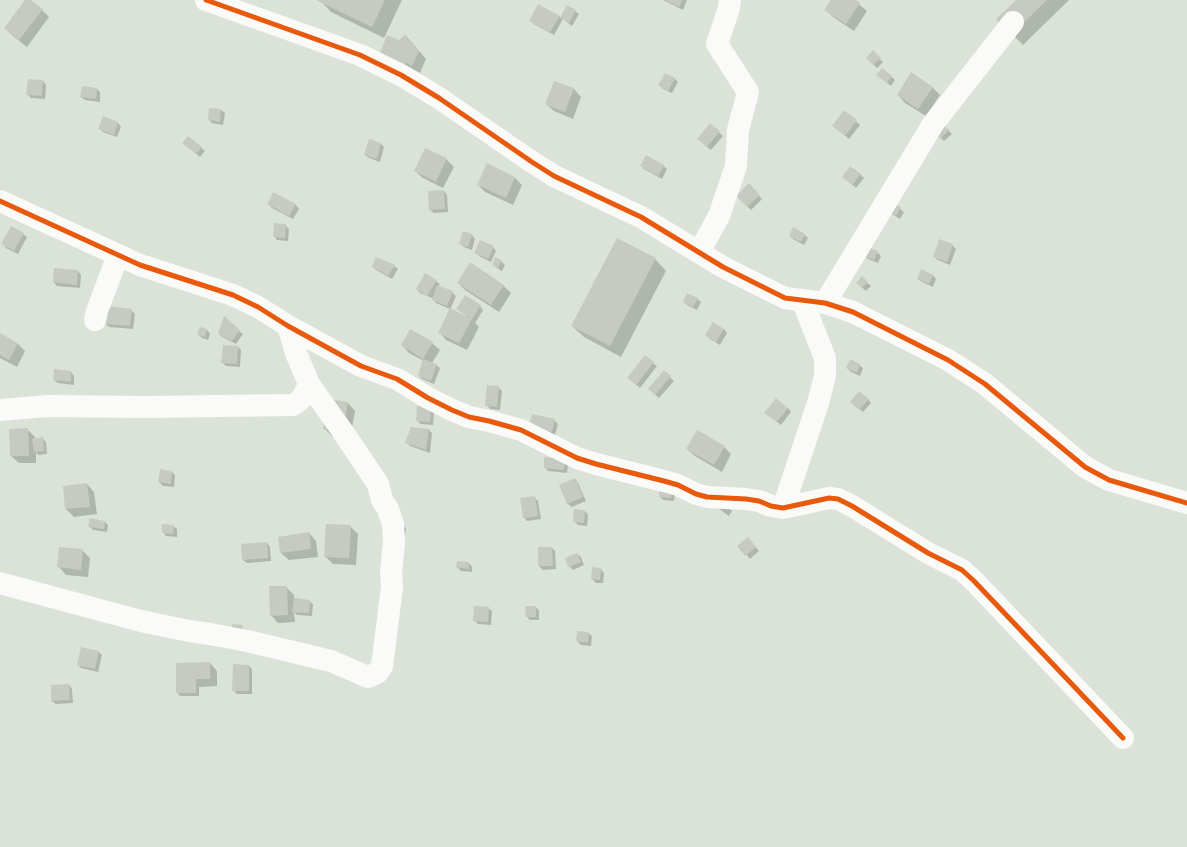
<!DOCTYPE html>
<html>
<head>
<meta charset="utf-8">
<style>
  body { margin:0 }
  canvas { display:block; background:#dbe3d8 }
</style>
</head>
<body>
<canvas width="1187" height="847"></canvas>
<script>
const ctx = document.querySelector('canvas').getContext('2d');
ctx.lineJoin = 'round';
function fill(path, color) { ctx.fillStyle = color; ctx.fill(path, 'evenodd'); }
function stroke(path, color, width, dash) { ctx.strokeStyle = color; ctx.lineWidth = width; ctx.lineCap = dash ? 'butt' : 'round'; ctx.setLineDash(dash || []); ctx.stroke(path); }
const shadow = new Path2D(`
  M 26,0 L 29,0 L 42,10 L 49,17 L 27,47 L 13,36 L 5,28 Z
  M 320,0 L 402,0 L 384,38 L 331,12 Z
  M 663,0 L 687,0 L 683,10 Z
  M 832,0 L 854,0 L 867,11 L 854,31 L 833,17 L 826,10 Z
  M 1017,0 L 1069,0 L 1023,45 L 1012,34 Z
  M 575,11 L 579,14 L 572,26 L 563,19 L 554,35 L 534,24 L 531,20 L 559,16 L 561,18 Z
  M 406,36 L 426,59 L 420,73 L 414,70 L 410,75 L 386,65 L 399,41 Z
  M 873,52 L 883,62 L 877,68 L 867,58 Z
  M 882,69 L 895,80 L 891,86 L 877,75 Z
  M 665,74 L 675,79 L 678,82 L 672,93 L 663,89 L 660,85 Z
  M 43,81 L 46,85 L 45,99 L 31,98 L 27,94 Z
  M 554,82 L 574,89 L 581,97 L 573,119 L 554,111 L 546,104 Z
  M 932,87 L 940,95 L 926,116 L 905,103 L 898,95 Z
  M 97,89 L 100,92 L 100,102 L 85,100 L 81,97 Z
  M 210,109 L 221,110 L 225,113 L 223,125 L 212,123 L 209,120 Z
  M 844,111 L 860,125 L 849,139 L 837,129 Z
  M 103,118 L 118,123 L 121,127 L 117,137 L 103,132 L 99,128 Z
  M 941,123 L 952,134 L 944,141 L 934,131 Z
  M 710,125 L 723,136 L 711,150 L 702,143 Z
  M 189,137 L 205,151 L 200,157 L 187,146 Z
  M 381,144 L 384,147 L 380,162 L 369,158 L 365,155 Z
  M 646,156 L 664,166 L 667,169 L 662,179 L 644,169 L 641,166 Z
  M 446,159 L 454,167 L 443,188 L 423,178 L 415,171 Z
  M 487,165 L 515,178 L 522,185 L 513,205 L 485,192 L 478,185 Z
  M 860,174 L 864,178 L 856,188 L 847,180 Z
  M 749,185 L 762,199 L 751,210 L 737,196 Z
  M 444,191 L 447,195 L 448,212 L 434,213 L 430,210 Z
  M 274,193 L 296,205 L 299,209 L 293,219 L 272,208 L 268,204 Z
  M 893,203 L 904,212 L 900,219 L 892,214 L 888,211 Z
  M 285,225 L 289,229 L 288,241 L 277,240 L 274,236 Z
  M 794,229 L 805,235 L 808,238 L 804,245 L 793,239 L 790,236 Z
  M 464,232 L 472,235 L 475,239 L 472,250 L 464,247 L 460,243 Z
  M 23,234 L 27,237 L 18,254 L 6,248 L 3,244 Z
  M 952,245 L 956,249 L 950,265 L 938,260 L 934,257 Z
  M 493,247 L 496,251 L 491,262 L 479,256 L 476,252 Z
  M 877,252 L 881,256 L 878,263 L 868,259 L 864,255 Z
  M 655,259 L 666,271 L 621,357 L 584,337 L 572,326 Z
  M 501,261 L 505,265 L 502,271 L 497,268 L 493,264 Z
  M 470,264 L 504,286 L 511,293 L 499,312 L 465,290 L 458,283 Z
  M 394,266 L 398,269 L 392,279 L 376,270 L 373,267 Z
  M 78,271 L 81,275 L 80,288 L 57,286 L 54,282 Z
  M 922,271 L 933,275 L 936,279 L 933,287 L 922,282 L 918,279 Z
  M 862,278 L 871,286 L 866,291 L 857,283 Z
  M 436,281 L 440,284 L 438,287 L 452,292 L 456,296 L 450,310 L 467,318 L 467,316 L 458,309 L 480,306 L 483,310 L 475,323 L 479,327 L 467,350 L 446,340 L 439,332 L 450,309 L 436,303 L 432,298 L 420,293 L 417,289 Z
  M 697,299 L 701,302 L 697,310 L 687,305 L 684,302 Z
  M 131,310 L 135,314 L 133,329 L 109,327 L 105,323 Z
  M 200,328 L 207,330 L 210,334 L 208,340 L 202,338 L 198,334 Z
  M 724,329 L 727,333 L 720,345 L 710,339 L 706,335 Z
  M 239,331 L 243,334 L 236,344 L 222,337 L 219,334 Z
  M 0,334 L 18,344 L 25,351 L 17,367 L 0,358 Z
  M 432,343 L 440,350 L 432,363 L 436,365 L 440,368 L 434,384 L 422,379 L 419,376 L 424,361 L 409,353 L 402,345 Z
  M 238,347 L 241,350 L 240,367 L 226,366 L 222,362 Z
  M 653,363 L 657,366 L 640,388 L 632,381 Z
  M 859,365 L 863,368 L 860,376 L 851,372 L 847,368 Z
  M 71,372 L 74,376 L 74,385 L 58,383 L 54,380 Z
  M 664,372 L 674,381 L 659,398 L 649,389 Z
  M 498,387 L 502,391 L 500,410 L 490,409 L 487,405 Z
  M 868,399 L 871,403 L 863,412 L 855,405 Z
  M 348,403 L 355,411 L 350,439 L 332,436 L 324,428 Z
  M 418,407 L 434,412 L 433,425 L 420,424 L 417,420 Z
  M 788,408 L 791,412 L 781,425 L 769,416 Z
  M 554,420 L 558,424 L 555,435 L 533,431 Z
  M 412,428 L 429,430 L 432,433 L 430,453 L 410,446 L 406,442 Z
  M 27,429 L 35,437 L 35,439 L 42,438 L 46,442 L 47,454 L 38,455 L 36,452 L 36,463 L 19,463 L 11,456 Z
  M 724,447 L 731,454 L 722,472 L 695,456 L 687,449 Z
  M 545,458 L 568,464 L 567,473 L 548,471 L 545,467 Z
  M 172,472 L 175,475 L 174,487 L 163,486 L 159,482 Z
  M 575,479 L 578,483 L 586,501 L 572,507 L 568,504 L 560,485 Z
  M 87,484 L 94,492 L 97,514 L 74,517 L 66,509 L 64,487 Z
  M 675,494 L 674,501 L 663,500 L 660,497 Z
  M 534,497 L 538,501 L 541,519 L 527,521 L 524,517 Z
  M 715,506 L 728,508 L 732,511 L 729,516 Z
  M 585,511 L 588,515 L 587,526 L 578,525 L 574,521 Z
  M 105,522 L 108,525 L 107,532 L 93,530 L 89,526 Z
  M 402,525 L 406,528 L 405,535 L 401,535 Z
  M 173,526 L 177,529 L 177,537 L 166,536 L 163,532 Z
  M 350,526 L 358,534 L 356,565 L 333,564 L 325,556 Z
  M 309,533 L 316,541 L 318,557 L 289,560 L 281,553 L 279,538 Z
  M 748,538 L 759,551 L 750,559 L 739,546 Z
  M 267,543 L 270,547 L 271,561 L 247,563 L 243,560 Z
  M 552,548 L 555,551 L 556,569 L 543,570 L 539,566 Z
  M 82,550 L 90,558 L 88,577 L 66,575 L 59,567 Z
  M 577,554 L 581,557 L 584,565 L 573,570 L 569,566 Z
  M 469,563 L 472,567 L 472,572 L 461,571 L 457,567 Z
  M 601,569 L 604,573 L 603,583 L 596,583 L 592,579 Z
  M 286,587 L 294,595 L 294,599 L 309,601 L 313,604 L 312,616 L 297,615 L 294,612 L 295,622 L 278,623 L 271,615 Z
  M 535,607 L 539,610 L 539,620 L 530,620 L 527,617 Z
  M 488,608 L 492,611 L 491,625 L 478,624 L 474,620 Z
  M 588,633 L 592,636 L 591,646 L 581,645 L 577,641 Z
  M 99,652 L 102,655 L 98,672 L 81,668 L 78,665 Z
  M 210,663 L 217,671 L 217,686 L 199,687 L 199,696 L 180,696 L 177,692 Z
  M 249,666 L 252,669 L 252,694 L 237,694 L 233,690 Z
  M 69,685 L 72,689 L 73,703 L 56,704 L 52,701 Z`);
const building = new Path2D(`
  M 25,0 L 31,0 L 43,9 L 19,40 L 4,28 Z
  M 316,0 L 385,0 L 372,27 Z
  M 665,0 L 682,0 L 679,7 Z
  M 831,0 L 856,0 L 860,3 L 846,24 L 824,10 Z
  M 1016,0 L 1047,0 L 1011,35 L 996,19 Z
  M 538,4 L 560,16 L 550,32 L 529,21 Z
  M 567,5 L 576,10 L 569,23 L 560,18 Z
  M 406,34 L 407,39 L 413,42 L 414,46 L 419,51 L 412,66 L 406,63 L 402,68 L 378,58 L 387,35 L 399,40 Z
  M 873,50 L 881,58 L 873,65 L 866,58 Z
  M 882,68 L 892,76 L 887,83 L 876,75 Z
  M 911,72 L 933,87 L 918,109 L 897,95 Z
  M 665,73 L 675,78 L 668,91 L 658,85 Z
  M 28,79 L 43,80 L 42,96 L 26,95 Z
  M 554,81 L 574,88 L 565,112 L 545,104 Z
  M 82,86 L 97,88 L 96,99 L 80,97 Z
  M 209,108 L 221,109 L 220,122 L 208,120 Z
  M 844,110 L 857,120 L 845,136 L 832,126 Z
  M 103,116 L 118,122 L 114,135 L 98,129 Z
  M 941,122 L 949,130 L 940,139 L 932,131 Z
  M 710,123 L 720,131 L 707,147 L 697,139 Z
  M 188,136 L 202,147 L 196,154 L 182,143 Z
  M 369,139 L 381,143 L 377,159 L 364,155 Z
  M 425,148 L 447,158 L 436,182 L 414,171 Z
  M 646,155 L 664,165 L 658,176 L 640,166 Z
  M 487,163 L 515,177 L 506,198 L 477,185 Z
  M 850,166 L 861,174 L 852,185 L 842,177 Z
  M 749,183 L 760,195 L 747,207 L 736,196 Z
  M 444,190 L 445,209 L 429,210 L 428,191 Z
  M 273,192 L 296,204 L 289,216 L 267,204 Z
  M 892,202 L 901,207 L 896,216 L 887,211 Z
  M 274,223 L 286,224 L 285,238 L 273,237 Z
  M 11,226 L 24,233 L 14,251 L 1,244 Z
  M 793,227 L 805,234 L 801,242 L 789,236 Z
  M 463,231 L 472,234 L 468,247 L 459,244 Z
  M 617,238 L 656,258 L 610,346 L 571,326 Z
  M 939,239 L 953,244 L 947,262 L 933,257 Z
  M 480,240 L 494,246 L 488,259 L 474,253 Z
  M 867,247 L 878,251 L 874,260 L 863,256 Z
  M 376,257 L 395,265 L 388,276 L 372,267 Z
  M 495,257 L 502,260 L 498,268 L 492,265 Z
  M 470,262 L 504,285 L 491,305 L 457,283 Z
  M 54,268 L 78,270 L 77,285 L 53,282 Z
  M 921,269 L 933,275 L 929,284 L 917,279 Z
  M 425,273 L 437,280 L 427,296 L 416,289 Z
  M 862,276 L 868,282 L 862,288 L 856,283 Z
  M 437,285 L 453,291 L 447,306 L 432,300 Z
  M 687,293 L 698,298 L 693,307 L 683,302 Z
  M 465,295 L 481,305 L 472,319 L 456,309 Z
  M 106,306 L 132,309 L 130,326 L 104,324 Z
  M 450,308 L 472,319 L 459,343 L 438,333 Z
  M 224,316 L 240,330 L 232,341 L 218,334 Z
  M 713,322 L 724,329 L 716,342 L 705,335 Z
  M 200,327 L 207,329 L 205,337 L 197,335 Z
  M 410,329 L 433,342 L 423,359 L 437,364 L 431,381 L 418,376 L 423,359 L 401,345 Z
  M 0,333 L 18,343 L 9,360 L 0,355 Z
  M 223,345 L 238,346 L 237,364 L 221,363 Z
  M 645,355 L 654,362 L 636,385 L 627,378 Z
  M 850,359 L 860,364 L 857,373 L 846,368 Z
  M 54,369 L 71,371 L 71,382 L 53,380 Z
  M 664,370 L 671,376 L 655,395 L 648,389 Z
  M 487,385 L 499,386 L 497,407 L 485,406 Z
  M 859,391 L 869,399 L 859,410 L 850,402 Z
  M 776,398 L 788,408 L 777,422 L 764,413 Z
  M 328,399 L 348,402 L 343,432 L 323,429 Z
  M 417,406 L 431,407 L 430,422 L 416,421 Z
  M 532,414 L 555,419 L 552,432 L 529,427 Z
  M 411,427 L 429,429 L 426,450 L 405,443 Z
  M 28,428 L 29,456 L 10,456 L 9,429 Z
  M 697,430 L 725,446 L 714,465 L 686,449 Z
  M 43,437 L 44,451 L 34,452 L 32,439 Z
  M 544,457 L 565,459 L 564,470 L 544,468 Z
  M 160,469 L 172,471 L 171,484 L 158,482 Z
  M 575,478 L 583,497 L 567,504 L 559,485 Z
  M 87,483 L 90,507 L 65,509 L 63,486 Z
  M 659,488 L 672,489 L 671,498 L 659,497 Z
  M 535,496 L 538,516 L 523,518 L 520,498 Z
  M 574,509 L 585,510 L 584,523 L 573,522 Z
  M 90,518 L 105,521 L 104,529 L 88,527 Z
  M 162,524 L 174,525 L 173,534 L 162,533 Z
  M 326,524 L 351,525 L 349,558 L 324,557 Z
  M 309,532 L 311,549 L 280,553 L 278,537 Z
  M 748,537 L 756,547 L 745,556 L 737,546 Z
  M 267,542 L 268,558 L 242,560 L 241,544 Z
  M 59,547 L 83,549 L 81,570 L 57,567 Z
  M 538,547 L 552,547 L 553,566 L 538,566 Z
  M 577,553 L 581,562 L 568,567 L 565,558 Z
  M 457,561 L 469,562 L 469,569 L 456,567 Z
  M 592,567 L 601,568 L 600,580 L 591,579 Z
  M 269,586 L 287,586 L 288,615 L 270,616 Z
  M 294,598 L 310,600 L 309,613 L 292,612 Z
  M 474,606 L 489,607 L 488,622 L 473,621 Z
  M 525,606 L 536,606 L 536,617 L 526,617 Z
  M 232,624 L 243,625 L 242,634 L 231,633 Z
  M 577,631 L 589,632 L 588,643 L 576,641 Z
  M 81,647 L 99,651 L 95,669 L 77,665 Z
  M 210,662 L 210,679 L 196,679 L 196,693 L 176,693 L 176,663 Z
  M 233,664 L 249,665 L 249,691 L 232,691 Z
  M 69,684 L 70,700 L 51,701 L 51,685 Z`);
const minor = new Path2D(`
  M 206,0 L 360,55 L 401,75 L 439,98 L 532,162 L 554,176 L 641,217 L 723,267 L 785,298 L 825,303 L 853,312 L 948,360 L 985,384 L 1085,467 L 1109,480 L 1187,503
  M 0,201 L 140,265 L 233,295 L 258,307 L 288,326 L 361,366 L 397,379 L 428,398 L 452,410 L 469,417 L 489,421 L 521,430 L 577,458 L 596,464 L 664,481 L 678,485 L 696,494 L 707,497 L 746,499 L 759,501 L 771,506 L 783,508 L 829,498 L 838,499 L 852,506 L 928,553 L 962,570 L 974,581 L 1123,738
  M 699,252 L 719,216 L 736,166 L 738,130 L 748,92 L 717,44 L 729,8 L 730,0
  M 825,303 L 918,149 L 933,124 L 1013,22
  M 95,320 L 97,311 L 118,255
  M 0,410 L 47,406 L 146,407 L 293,405 C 303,400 305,393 309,384
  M 783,508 L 818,403 L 825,376 L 825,358 L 802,300
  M 0,583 L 141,621 L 189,631 L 210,634 L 247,641 L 331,661 L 368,677 L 377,673 L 382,666 L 392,587 L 391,573 L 394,541 L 393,524 L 388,509 L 382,500 L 378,484 L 343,432 L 309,384 L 296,353 L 288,326`);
const cycleway = new Path2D(`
  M 206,0 L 360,55 L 401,75 L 439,98 L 532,162 L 554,176 L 641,217 L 723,267 L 785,298 L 825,303 L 853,312 L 948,360 L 985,384 L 1085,467 L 1109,480 L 1187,503
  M 0,201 L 140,265 L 233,295 L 258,307 L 288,326 L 361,366 L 397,379 L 428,398 L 452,410 L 469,417 L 489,421 L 521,430 L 577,458 L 596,464 L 664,481 L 678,485 L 696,494 L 707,497 L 746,499 L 759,501 L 771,506 L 783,508 L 829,498 L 838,499 L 852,506 L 928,553 L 962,570 L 974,581 L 1123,738`);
fill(shadow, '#0003');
fill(building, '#c5cbc2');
stroke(minor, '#fafbf9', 22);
stroke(cycleway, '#e8590c', 5);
</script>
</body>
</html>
